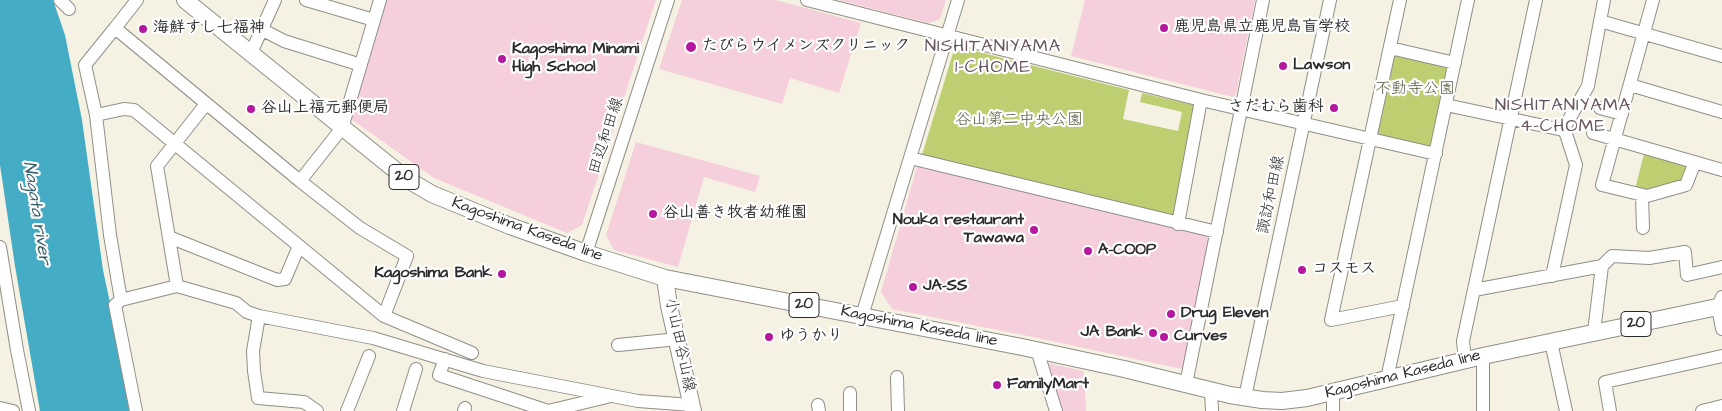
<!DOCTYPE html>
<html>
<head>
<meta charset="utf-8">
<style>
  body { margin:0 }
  canvas { display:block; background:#f6f2e3 }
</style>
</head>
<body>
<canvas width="1722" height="411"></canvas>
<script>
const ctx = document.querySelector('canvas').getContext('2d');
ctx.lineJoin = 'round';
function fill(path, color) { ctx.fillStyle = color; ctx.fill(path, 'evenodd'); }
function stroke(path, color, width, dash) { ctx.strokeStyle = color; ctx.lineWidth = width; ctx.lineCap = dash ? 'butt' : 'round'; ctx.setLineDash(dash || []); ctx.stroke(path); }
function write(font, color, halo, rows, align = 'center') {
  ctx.font = font + ' "Architects Daughter","Klee One",sans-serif'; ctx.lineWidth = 4.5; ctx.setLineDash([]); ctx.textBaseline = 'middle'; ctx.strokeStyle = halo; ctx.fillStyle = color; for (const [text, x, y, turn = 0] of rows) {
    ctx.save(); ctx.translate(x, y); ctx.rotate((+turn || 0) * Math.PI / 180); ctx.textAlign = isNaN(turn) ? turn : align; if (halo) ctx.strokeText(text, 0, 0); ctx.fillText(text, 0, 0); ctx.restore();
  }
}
const built = new Path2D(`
  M 385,0 L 656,0 L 582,225 L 567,233 L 434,178 L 351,119 Z
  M 682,0 L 776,0 L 861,23 L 839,93 L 790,78 L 782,104 L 659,69 Z
  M 838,0 L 946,0 L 940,19 L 929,23 Z
  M 1085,0 L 1255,0 L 1236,94 L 1233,97 L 1071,56 Z
  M 636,142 L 760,176 L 755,192 L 704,177 L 678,267 L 614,250 L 606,235 Z
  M 921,166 L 1207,236 L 1211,242 L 1186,367 L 1182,369 L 1028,336 L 892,309 L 881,292 L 917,167 Z
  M 1047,363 L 1084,371 L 1086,411 L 1062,411 Z`);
const green = new Path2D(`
  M 963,48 L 1129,90 L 1123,119 L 1178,131 L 1182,112 L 1140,102 L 1142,93 L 1193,105 L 1196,110 L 1176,216 L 922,155 L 953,53 Z
  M 1396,54 L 1447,65 L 1449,69 L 1433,145 L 1429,147 L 1378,136 L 1377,132 L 1392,58 Z
  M 1644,154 L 1687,166 L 1684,180 L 1645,191 L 1635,189 Z`);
const water = new Path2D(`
  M 0,0 L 53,0 L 65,35 L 82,120 L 103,270 L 133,411 L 40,411 L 15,266 L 0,165 Z`);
const minor = new Path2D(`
  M 60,0 L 69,9
  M 137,0 L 115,28 L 300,181 L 360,228 L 407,256 L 384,316 L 472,353
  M 306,0 L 374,20
  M 807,0 L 1201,100 L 1436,154
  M 1400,0 L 1331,320 L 1403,306
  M 1653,0 L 1602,185 L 1647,196 L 1686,185 L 1695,162
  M 1600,21 L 1722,56
  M 115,28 L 85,65 L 96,115 L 110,235 L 121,300 L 115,305 L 136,411
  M 261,29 L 284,41 L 361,65
  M 1390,48 L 1455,63
  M 251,53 L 275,0
  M 1630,85 L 1722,112
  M 1446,105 L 1563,130 L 1566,134 L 1576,165 L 1552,276
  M 1600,108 L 1622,114
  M 96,115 L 124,109 L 134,110 L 384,316
  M 1563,130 L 1588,86 L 1604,0
  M 1593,133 L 1722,170
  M 910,158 L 1217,232
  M 300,181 L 342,128 L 380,0
  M 1642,195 L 1643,228
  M 1178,224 L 1201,100
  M 169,237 L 277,280 L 285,279 L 299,246
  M 0,247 L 17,350 L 29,411
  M 586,253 L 668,0
  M 1602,266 L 1612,256 L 1649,258 L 1685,252 L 1687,275 L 1722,267
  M 177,286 L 236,303 L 247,312 L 259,316 L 373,338 L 483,371 L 638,401 L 692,405
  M 1474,290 L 1602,266 L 1594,332
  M 1722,297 L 1718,307 L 1722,329
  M 121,300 L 177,286 L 157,166 L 206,104
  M 259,316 L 253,351 L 254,371 L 258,398 L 304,402 L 317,411
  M 862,316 L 958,0
  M 1551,342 L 1566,411
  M 618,345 L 678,339
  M 1037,350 L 1056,411
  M 445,359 L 439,375 L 548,411 L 607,397
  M 1465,360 L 1463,341 L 1536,0
  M 897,377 L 898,411
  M 1387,379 L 1468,0
  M 1186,384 L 1263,0
  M 1211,390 L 1212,411
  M 1333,392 L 1333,411
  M 850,393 L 850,411
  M 1245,397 L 1330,0
  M 818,405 L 819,411
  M 0,408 L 13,411
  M 347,411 L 369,356
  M 403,411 L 416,369
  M 464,411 L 465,408
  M 1483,411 L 1483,356
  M 1610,411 L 1605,382 L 1722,356
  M 1702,411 L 1722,406`);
const major = new Path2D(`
  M 185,0 L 405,178 L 432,194 L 510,226 L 586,253 L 665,278 L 1022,347 L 1124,369 L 1230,395 L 1262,400 L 1282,401 L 1307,398 L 1483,356 L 1722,306
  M 665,278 L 669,306 L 693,411`);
const markers = [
  [1164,28,5,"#b5179e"],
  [143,29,5,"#b5179e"],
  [691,47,6,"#b5179e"],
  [502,59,5,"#b5179e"],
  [1283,66,5,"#b5179e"],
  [1334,108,5,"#b5179e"],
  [251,109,5,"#b5179e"],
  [653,214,5,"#b5179e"],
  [1034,230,5,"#b5179e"],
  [1088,251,5,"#b5179e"],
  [1302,270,5,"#b5179e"],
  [502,274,5,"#b5179e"],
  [913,287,5,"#b5179e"],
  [1171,314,5,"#b5179e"],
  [1153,333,5,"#b5179e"],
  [769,337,5,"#b5179e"],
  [1164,337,5,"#b5179e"],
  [997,385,5,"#b5179e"]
];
const shields = [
  [404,177,30],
  [804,305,30],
  [1636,324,30]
];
const shieldNames = [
  ["20",404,177],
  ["20",804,305],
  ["20",1636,324]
];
const poiNames = [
  ["鹿児島県立鹿児島盲学校",1174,28],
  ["海鮮すし七福神",153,29],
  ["たびらウイメンズクリニック",702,47],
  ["Kagoshima Minami",512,50],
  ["High School",512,68],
  ["Lawson",1293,66],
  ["さだむら歯科",1324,108,"right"],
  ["谷山上福元郵便局",261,109],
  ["谷山善き牧者幼稚園",663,214],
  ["Nouka restaurant",1024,221,"right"],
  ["Tawawa",1024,239,"right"],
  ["A-COOP",1098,251],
  ["コスモス",1312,270],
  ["Kagoshima Bank",492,274,"right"],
  ["JA-SS",923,287],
  ["Drug Eleven",1181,314],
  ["JA Bank",1143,333,"right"],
  ["ゆうかり",779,337],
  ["Curves",1174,337],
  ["FamilyMart",1007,385]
];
const parkNames = [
  ["不動寺公園",1415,90],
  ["谷山第二中央公園",1019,121]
];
const streetNames = [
  ["田辺和田線",607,136,-72],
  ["諏訪和田線",1272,195,-78],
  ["Kagoshima Kaseda line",527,230,20],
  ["Kagoshima Kaseda line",919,327,11],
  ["小山田谷山線",679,345,78],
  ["Kagoshima Kaseda line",1403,375,-14]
];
const neighbourhoodNames = [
  ["NISHITANIYAMA",993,47],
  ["1-CHOME",993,68],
  ["NISHITANIYAMA",1563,106],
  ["4-CHOME",1563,127]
];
const waterNames = [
  ["Nagata river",36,213,81]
];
fill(built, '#f5cfdb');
fill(green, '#becf72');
fill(water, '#45acc5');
stroke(minor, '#908e87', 14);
stroke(major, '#908e87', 18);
stroke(minor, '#fff', 12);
stroke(major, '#fff', 16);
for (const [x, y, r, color] of markers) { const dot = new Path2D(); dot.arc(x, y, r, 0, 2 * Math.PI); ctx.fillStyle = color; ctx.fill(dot); stroke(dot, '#fff', 2); }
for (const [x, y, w] of shields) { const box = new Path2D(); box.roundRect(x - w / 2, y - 12.5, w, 25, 4); ctx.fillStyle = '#fff'; ctx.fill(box); stroke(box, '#2b2b2b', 1); }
write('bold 15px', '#2b2b2b', null, shieldNames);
write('bold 16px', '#2b2b2b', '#fff', poiNames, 'left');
write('16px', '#575c40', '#fff', parkNames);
write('16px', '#2b2b2b', '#fff', streetNames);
ctx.letterSpacing = '1px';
write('18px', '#69555e', '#fff', neighbourhoodNames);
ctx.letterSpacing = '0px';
write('italic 18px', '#355f69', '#fff', waterNames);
</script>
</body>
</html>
